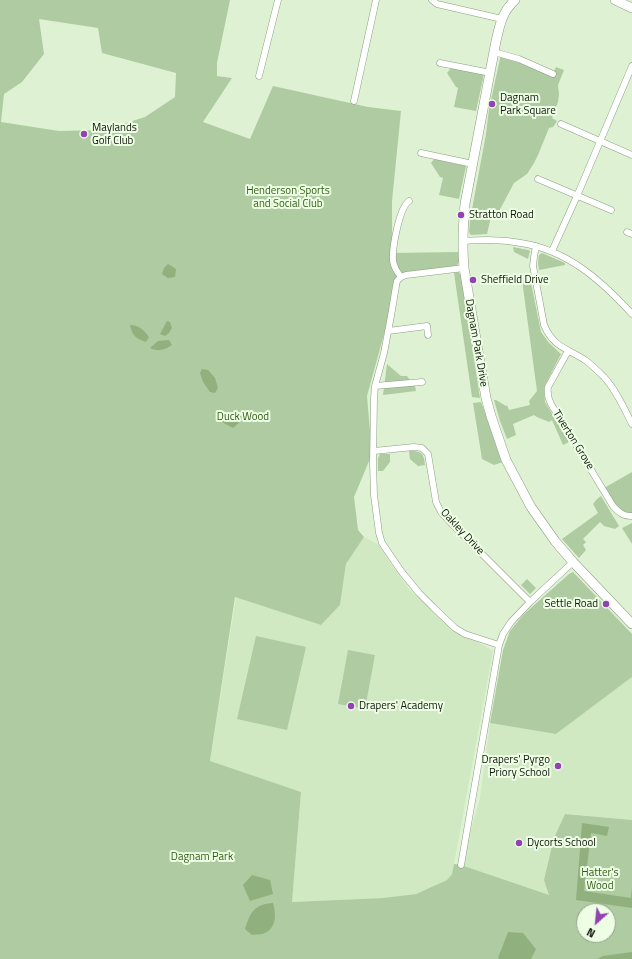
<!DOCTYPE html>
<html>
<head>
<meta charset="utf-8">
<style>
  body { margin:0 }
  #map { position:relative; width:632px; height:959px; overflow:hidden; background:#def2d3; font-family:"Titillium Web",sans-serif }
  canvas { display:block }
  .north { position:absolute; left:576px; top:903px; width:40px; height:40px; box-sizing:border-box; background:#edfee5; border:1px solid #94a18e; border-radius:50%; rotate:207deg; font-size:11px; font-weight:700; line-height:16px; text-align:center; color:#0f160b }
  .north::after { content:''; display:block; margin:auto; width:14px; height:18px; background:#9242b2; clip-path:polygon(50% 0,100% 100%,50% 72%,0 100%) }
</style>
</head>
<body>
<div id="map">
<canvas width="632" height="959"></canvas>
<div class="north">N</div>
</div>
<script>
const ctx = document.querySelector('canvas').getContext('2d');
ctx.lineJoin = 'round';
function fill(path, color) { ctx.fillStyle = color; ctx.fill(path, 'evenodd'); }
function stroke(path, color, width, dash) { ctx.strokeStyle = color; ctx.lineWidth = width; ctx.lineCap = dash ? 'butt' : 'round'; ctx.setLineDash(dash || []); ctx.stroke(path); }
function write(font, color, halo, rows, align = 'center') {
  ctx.font = font + ' "Titillium Web",sans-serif'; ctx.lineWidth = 4; ctx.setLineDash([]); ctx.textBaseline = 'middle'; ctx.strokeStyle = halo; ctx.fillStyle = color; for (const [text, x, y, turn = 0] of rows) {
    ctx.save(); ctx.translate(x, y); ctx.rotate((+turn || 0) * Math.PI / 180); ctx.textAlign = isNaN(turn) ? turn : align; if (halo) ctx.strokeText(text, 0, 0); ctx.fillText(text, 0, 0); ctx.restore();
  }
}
const built = new Path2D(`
  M 364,537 L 378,544 L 393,567 L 410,590 L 432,611 L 438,612 L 455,628 L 493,651 L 454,864 L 452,874 L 447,880 L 416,894 L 383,898 L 292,902 L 301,792 L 210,762 L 236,597 L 321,625 L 340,605 L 346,564 Z
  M 632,677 L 632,820 L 566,814 L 564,899 L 540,893 L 461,865 L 480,798 L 490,723 L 556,734 Z`);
const green = new Path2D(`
  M 0,0 L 230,0 L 217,63 L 217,76 L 232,78 L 203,122 L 250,139 L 273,86 L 368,107 L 401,111 L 392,201 L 392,245 L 393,253 L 458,252 L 459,261 L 457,266 L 398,274 L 397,273 L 392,305 L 367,396 L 372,454 L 354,497 L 358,530 L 364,537 L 346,564 L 340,605 L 321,625 L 235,597 L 210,761 L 301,792 L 292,902 L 383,898 L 416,894 L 447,880 L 452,874 L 454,864 L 461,865 L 549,895 L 544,880 L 554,838 L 565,814 L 632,820 L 632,959 L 0,959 ZM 39,19 L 98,28 L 102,53 L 176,73 L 175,97 L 145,117 L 104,130 L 59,131 L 1,122 L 4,94 L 22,82 L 44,54 ZM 584,911 L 608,911 L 608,935 L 584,935 Z
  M 501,54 L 553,73 L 556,67 L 564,70 L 558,85 L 559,94 L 558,102 L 552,118 L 557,121 L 553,127 L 549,128 L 538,155 L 534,163 L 527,174 L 514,183 L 496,217 L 491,217 L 487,234 L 471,235 L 469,232 L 470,220 L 486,134 L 489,109 Z
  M 451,68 L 484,74 L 476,111 L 454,107 L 458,88 L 456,87 L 447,73 Z
  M 434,159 L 466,166 L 459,199 L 439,195 L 443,178 L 440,177 L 431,163 Z
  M 513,247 L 528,250 L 530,251 L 528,259 L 514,252 Z
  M 542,253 L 565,263 L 565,265 L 539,270 L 538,263 L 539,255 Z
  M 458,272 L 461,275 L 480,398 L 472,397 L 454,273 Z
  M 530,278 L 541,332 L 549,343 L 561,354 L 545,385 L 544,390 L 545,402 L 569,442 L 563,445 L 552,420 L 549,422 L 537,417 L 534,415 L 513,424 L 516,435 L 507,439 L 500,421 L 494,400 L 496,400 L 506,406 L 507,405 L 509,410 L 530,405 L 529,401 L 537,391 L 522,280 Z
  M 387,364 L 401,376 L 407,376 L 413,385 L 415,386 L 416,391 L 383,395 Z
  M 481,402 L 503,462 L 494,465 L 482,459 L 473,403 Z
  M 409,451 C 421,451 424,453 425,465 L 418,466 L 410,459 Z
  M 380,454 L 390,454 L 390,462 L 383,471 L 378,471 L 378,458 Z
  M 632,472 L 632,514 C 616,512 612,500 604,488 Z
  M 601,496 L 619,526 L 615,529 L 604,526 L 600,522 L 583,539 L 586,542 L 583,545 L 586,550 L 579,558 L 562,539 L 598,513 L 593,504 L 597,499 Z
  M 632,523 L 632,544 L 622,528 Z
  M 573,572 L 632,634 L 632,677 L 556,734 L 490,723 L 503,650 L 510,631 L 523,615 L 569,574 Z
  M 527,579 L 536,588 L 530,594 L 521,585 Z
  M 256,636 L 306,647 L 287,730 L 237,719 Z
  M 348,650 L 375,655 L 365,709 L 338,704 Z`);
const water = new Path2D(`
  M 168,264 L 176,269 L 175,277 L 168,278 L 162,274 L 164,268 Z
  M 167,321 L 170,322 L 172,328 L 169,333 L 165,336 L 160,334 Z
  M 130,325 C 139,325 144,330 149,337 L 146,342 C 136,339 132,335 130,325 Z
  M 169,340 L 172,345 C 164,350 159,352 150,348 L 158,341 Z
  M 202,369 L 208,370 L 215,378 L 218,388 L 215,393 L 210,392 L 203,382 L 200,373 Z
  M 236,411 L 243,415 L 241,421 L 233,428 L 222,422 L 227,414 Z
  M 582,823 L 609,827 L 607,836 L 591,833 L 584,891 L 631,898 L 632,887 L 632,908 L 576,900 Z
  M 252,875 L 270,880 L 273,894 L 250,901 L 243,885 Z
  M 273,903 C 276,914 277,927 265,933 C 262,935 256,934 252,935 L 245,929 C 250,913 254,904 273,903 Z
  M 508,932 L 523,933 L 536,949 L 531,959 L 499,959 L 498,958 Z
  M 632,952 L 632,959 L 597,959 L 603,956 Z`);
const street = new Path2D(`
  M 432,0 L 437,4 L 502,19
  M 494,52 L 519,59 L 553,74
  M 440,63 L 491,73
  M 259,76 L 278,0
  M 354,101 L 376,0
  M 561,124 L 632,155
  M 421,153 L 473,164
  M 538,179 L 611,210
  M 627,232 L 632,234
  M 462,241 C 482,240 501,239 521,243 C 567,250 601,280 632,314
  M 536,246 L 534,257 L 533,266 L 544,325 C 554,348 567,348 585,360 C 592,365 598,371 604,377 C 616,390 624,408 632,424
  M 552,251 L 577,196 L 632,66
  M 464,268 L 406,275 L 401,277 L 397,281 L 396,286 L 391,316 L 384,353 L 375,386 L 374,398 L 373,463 L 374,495 L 379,533 L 382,543 L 401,571 L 419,593 L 433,607 L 455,628 L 465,634 L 499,645
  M 401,277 C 397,272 394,267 393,261 C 392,249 399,208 409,201
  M 388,331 L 427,326 L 428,335
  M 568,351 L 548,387 C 547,393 548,398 551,404 L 613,506 C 618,512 624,517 632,516
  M 375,386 L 422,382
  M 374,451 L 414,447 L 422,448 L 428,454 L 436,502 L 441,512 L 450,522 L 530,602
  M 461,865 L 499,645 L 503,634 L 511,622 L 530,602 L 573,562`);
const secondary = new Path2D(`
  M 515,0 C 502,12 500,24 496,41 L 465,204 C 463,226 462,246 464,268 L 486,398 L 491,416 L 506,460 L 531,507 L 555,541 L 573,562 L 632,624
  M 615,0 L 632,8`);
const markers = [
  [492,104,4,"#9242b2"],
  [84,134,4,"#9242b2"],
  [461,215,4,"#9242b2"],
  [473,280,4,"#9242b2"],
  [606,604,4,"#9242b2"],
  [351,706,4,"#9242b2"],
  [558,766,4,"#9242b2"],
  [519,843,4,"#9242b2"]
];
const poiNames = [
  ["Dagnam",500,98],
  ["Park Square",500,111],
  ["Maylands",92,128],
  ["Golf Club",92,141],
  ["Stratton Road",469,215],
  ["Sheffield Drive",481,280],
  ["Settle Road",598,604,"right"],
  ["Drapers' Academy",359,706],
  ["Drapers' Pyrgo",550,760,"right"],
  ["Priory School",550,773,"right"],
  ["Dycorts School",527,843]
];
const parkNames = [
  ["Henderson Sports",288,191],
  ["and Social Club",288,204],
  ["Duck Wood",243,417],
  ["Dagnam Park",202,857],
  ["Hatter's",600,873],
  ["Wood",600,886]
];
const streetNames = [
  ["Dagnam Park Drive",476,343,80],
  ["Tiverton Grove",573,440,58],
  ["Oakley Drive",462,532,47]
];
fill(built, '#d0e9c3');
fill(green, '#afcba1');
fill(water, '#90b17e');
stroke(street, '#8b9e81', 7);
stroke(secondary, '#8b9e81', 10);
stroke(street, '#fff', 6);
stroke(secondary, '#fff', 9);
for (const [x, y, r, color] of markers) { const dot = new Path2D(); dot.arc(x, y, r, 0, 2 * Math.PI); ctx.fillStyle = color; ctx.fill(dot); stroke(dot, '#edfee5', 1.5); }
write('11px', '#0f160b', '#edfee5', poiNames, 'left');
write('11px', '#325b14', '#edfee5', parkNames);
write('11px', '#0f160b', '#edfee5', streetNames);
</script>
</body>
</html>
